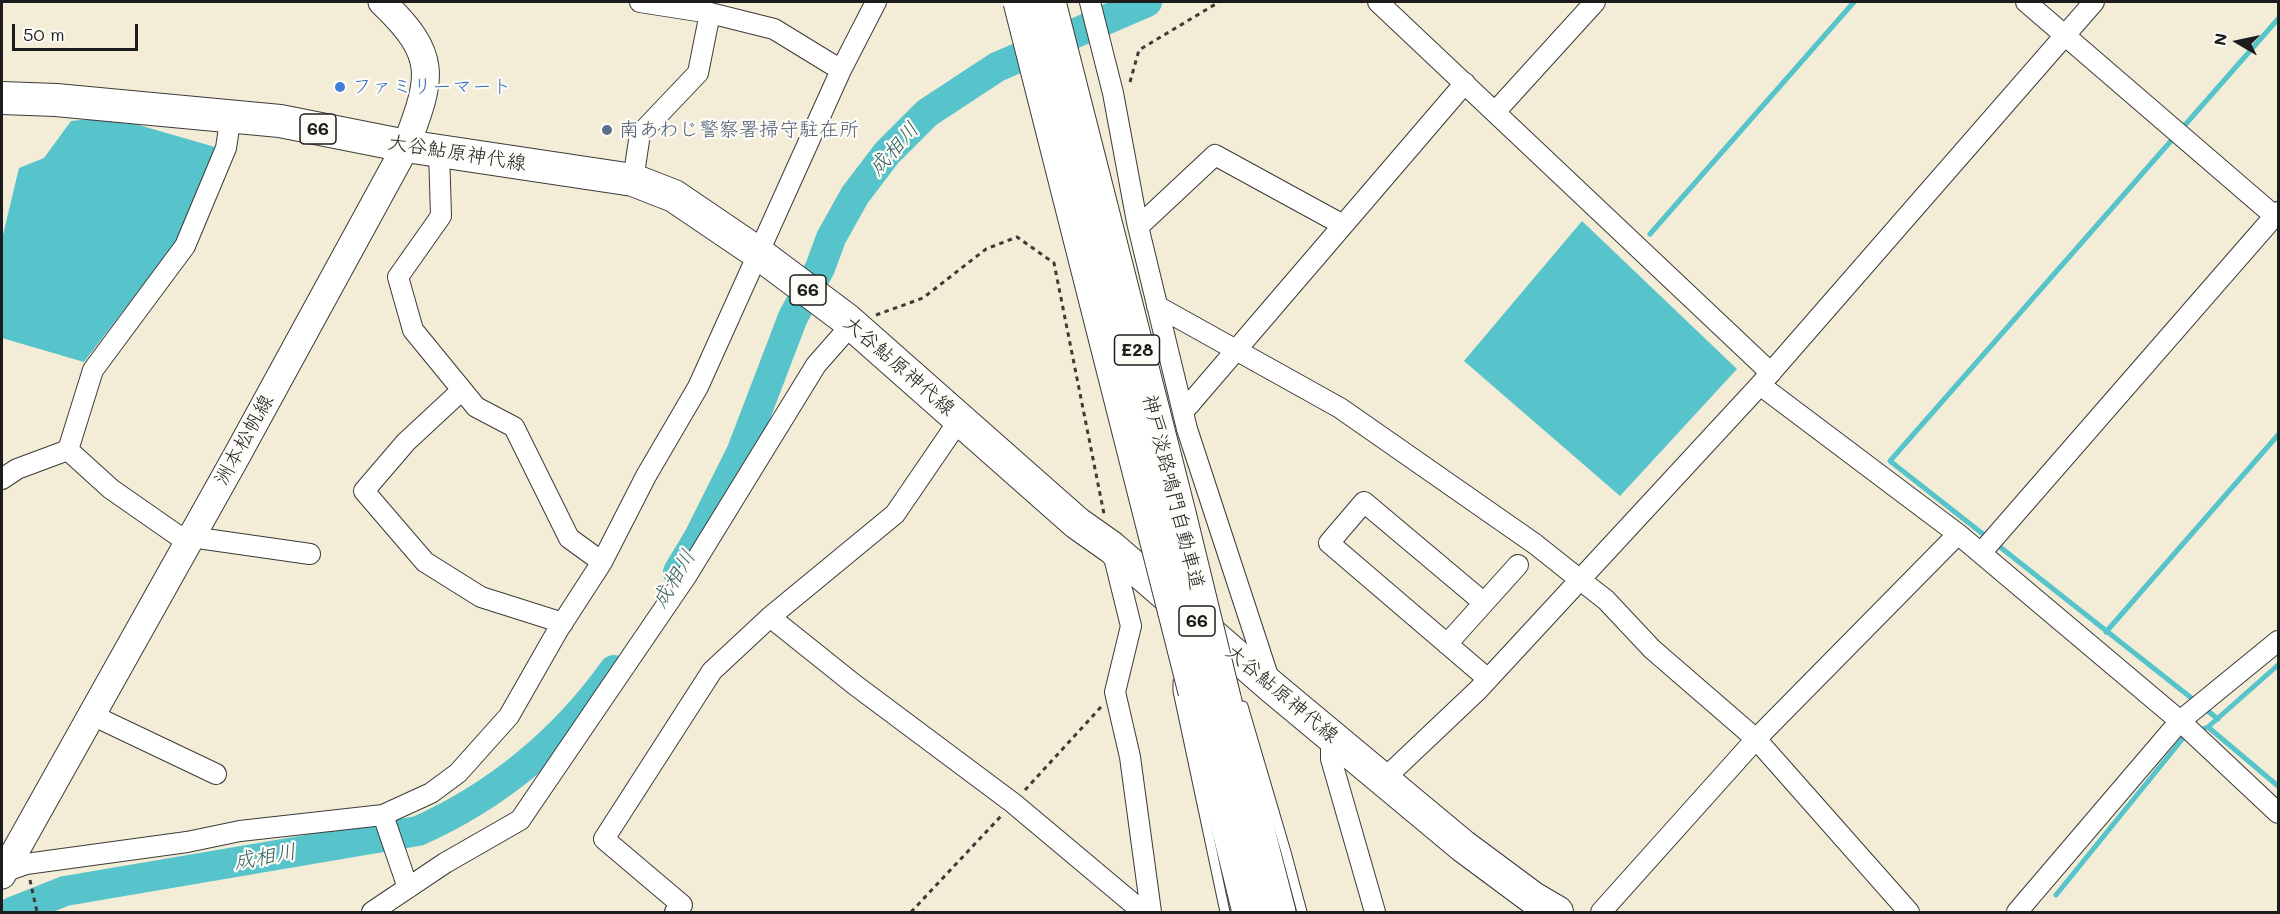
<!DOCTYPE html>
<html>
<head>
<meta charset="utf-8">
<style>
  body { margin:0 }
  #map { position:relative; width:2280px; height:914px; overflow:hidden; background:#f3ecd6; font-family:Mali,sans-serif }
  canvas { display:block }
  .frame { position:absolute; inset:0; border:3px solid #1c1c1c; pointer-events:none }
  .north { position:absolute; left:2208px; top:12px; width:60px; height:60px; -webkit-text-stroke:4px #fdfcf7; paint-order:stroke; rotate:279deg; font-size:16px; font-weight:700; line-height:24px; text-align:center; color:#1c1c1c }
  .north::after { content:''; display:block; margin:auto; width:21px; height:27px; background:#1c1c1c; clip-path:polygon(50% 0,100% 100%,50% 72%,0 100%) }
  .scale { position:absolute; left:12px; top:24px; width:126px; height:27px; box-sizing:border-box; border:3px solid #1c1c1c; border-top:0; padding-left:8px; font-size:18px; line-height:21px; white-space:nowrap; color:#1c1c1c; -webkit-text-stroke:4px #fdfcf7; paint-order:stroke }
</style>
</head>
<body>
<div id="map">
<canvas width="2280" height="914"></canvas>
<div class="frame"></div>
<div class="north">N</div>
<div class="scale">50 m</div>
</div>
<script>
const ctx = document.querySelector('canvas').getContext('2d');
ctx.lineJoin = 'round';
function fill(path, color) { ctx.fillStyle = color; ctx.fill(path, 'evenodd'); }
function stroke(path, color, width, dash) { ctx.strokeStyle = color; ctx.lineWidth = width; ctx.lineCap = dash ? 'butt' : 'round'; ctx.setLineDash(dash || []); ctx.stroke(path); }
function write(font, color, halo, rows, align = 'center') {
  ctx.font = font + ' Mali,"Klee One",sans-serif'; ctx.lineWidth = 4.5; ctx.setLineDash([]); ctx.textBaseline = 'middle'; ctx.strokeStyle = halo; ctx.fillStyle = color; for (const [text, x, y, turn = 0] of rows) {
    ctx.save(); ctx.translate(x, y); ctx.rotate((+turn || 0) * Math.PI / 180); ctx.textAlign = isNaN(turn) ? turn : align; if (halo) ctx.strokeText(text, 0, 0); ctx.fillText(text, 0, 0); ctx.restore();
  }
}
const water = new Path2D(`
  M 111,117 L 215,147 L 179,238 L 84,362 L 2,338 L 2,239 L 19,168 L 44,158 L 71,121 Z
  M 1582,221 L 1737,369 L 1620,496 L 1464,361 Z`);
const stream = new Path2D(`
  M 1650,234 L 1854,2
  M 1988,538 L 1890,461 L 2278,19
  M 1995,543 L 2218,719
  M 2106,632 L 2278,435
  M 2208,727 L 2278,786
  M 2196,732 L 2208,727 L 2278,665
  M 2056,895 L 2184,737 L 2188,736`);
const river = new Path2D(`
  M 678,572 L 699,537 L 741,453 L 793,317 L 820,268 L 831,238 L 855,195 L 887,153 L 927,113 L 997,67 L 1147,2
  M 12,912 L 65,891 L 418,831 C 497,796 564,740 614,670`);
const path = new Path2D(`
  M 1130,82 L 1139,50 L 1219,2
  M 876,315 L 923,298 L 986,249 L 1017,237 L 1054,263 L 1104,514
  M 1025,790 L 1101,707
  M 30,880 L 37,912
  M 911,912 L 1002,815`);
const service = new Path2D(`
  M 1178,682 L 1178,691 L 1225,912
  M 1243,706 L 1286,852 L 1302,912`);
const minor = new Path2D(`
  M 640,2 L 710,13 L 774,29 L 841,70
  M 1090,2 L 1113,93 L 1137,222 L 1187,429 L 1270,682
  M 1378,2 L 1771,373
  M 2026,2 L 2278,219
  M 1495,112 L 1595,2
  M 439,151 L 441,216 L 398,277 L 413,330 L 476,407 L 514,427 L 569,538 L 602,562
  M 633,180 L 640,134 L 698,73 L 710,13
  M 1138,227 L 1215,155 L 1343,225
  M 1157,306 L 1340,408 L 1535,544 L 1579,579 L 1606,600 L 1652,649 L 1756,739 L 1909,912
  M 1760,385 L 1958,534 L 2180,721 L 2278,813
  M 462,390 L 406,442 L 364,491 L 425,562 L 481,597 L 563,623
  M 1183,412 L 1465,83
  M 68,450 L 111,489 L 177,535 L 310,554
  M 2,479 L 17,469 L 68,450 L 93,370 L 185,246 L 226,148 L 231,115
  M 1112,549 L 1131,626 L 1115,692 L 1130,757 L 1151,912
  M 1981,553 L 2278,212
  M 1483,602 L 1364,502 L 1329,543 L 1488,679
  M 770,617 L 855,685 L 1013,803 L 1143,912
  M 1447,644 L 1518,565
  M 92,715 L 216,774
  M 1331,735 L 1331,759 L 1375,912
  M 1384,779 L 1478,690 L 1760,385 L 2094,2
  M 383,815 L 408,888
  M 6,871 L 26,864 L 187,842 L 240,831 L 383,815 L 431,793 L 458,773 L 509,716 L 558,630 L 602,562 L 646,476 L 698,387 L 841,70 L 876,2
  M 372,912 L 445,863 L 520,820 L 687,575 L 816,365 L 852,324
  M 675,912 L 682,905 L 604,839 L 712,671 L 770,617 L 895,514 L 960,419
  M 1601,912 L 1756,739 L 1958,534
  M 2017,912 L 2180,721 L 2278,641`);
const secondary = new Path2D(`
  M 2,875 L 235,459 L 406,146 C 432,77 439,56 382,2`);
const primary = new Path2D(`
  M 2,98 L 56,100 L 280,121 L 406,146 L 633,180 L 674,196 L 758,253 L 846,319 L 1077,523 L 1111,547 L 1272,687 L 1463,846 L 1533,898 L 1557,912`);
const motorway = new Path2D(`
  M 1195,692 L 1249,912
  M 1224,698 L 1279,912`);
const motorwayBridge = new Path2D(`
  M 1020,2 L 1195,692
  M 1049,2 L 1179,513 L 1224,698`);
const markers = [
  [340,87,6,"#3f7fe0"],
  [607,130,6,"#5c6f8a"]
];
const shields = [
  [318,129,36],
  [808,290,36],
  [1137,350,45],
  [1197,621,36]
];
const shieldNames = [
  ["66",318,129],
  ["66",808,290],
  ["E28",1137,350],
  ["66",1197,621]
];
const shopNames = [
  ["ファミリーマート",352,87]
];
const serviceNames = [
  ["南あわじ警察署掃守駐在所",619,130]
];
const streetNames = [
  ["大谷鮎原神代線",457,153,9],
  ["大谷鮎原神代線",899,366,41],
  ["洲本松帆線",244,440,-61],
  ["神戸淡路鳴門自動車道",1173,492,76],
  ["大谷鮎原神代線",1282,694,40]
];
const waterNames = [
  ["成相川",894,149,-48],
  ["成相川",674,579,-59],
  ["成相川",265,857,-10]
];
fill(water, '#56c4ca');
stroke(stream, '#56c4ca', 5);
stroke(river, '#56c4ca', 30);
stroke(service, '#3c3b38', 11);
stroke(minor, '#3c3b38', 22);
stroke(secondary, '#3c3b38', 29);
stroke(primary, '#3c3b38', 34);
stroke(motorway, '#3c3b38', 35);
stroke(path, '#3c3b38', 3, [4.5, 4.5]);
stroke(service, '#fff', 9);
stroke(minor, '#fff', 20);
stroke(secondary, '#fff', 27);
stroke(primary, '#fff', 32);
stroke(motorway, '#fff', 33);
stroke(motorwayBridge, '#3c3b38', 35, []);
stroke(motorwayBridge, '#fff', 33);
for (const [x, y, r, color] of markers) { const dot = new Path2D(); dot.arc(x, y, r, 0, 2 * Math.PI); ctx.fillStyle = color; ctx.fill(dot); stroke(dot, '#fdfcf7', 2); }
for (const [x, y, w] of shields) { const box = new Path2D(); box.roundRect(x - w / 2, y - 15, w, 30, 4.5); ctx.fillStyle = '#fdfcf7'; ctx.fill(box); stroke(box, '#1c1c1c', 1.5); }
write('bold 18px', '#1c1c1c', null, shieldNames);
write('20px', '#366cbe', '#fdfcf7', shopNames, 'left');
write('20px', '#4e5e75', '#fdfcf7', serviceNames, 'left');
write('20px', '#1c1c1c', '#fdfcf7', streetNames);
write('italic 21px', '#335f62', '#fdfcf7', waterNames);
</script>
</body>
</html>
